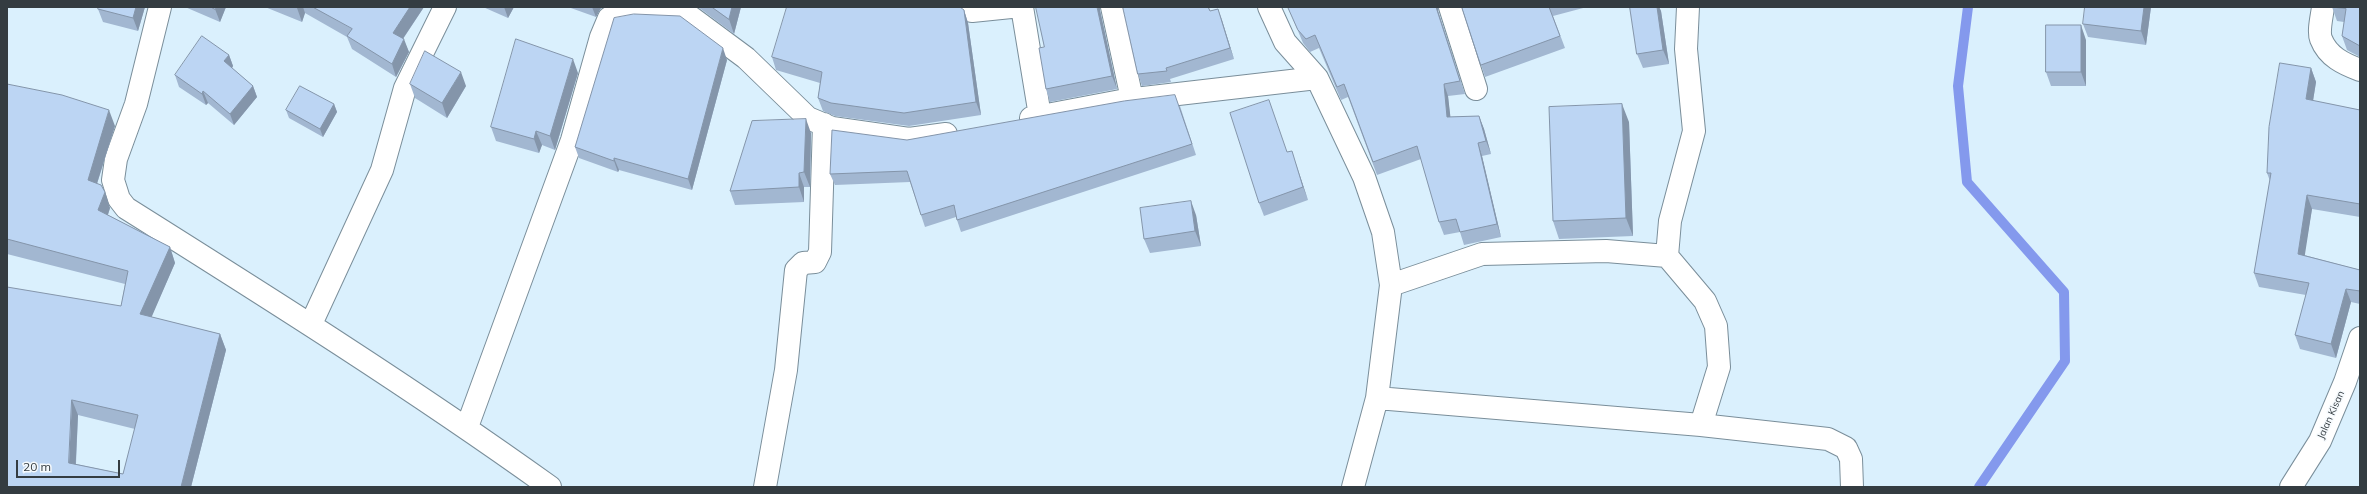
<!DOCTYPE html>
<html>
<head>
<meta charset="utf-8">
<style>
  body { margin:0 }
  #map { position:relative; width:2367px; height:494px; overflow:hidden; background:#daf0fd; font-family:Mulish,sans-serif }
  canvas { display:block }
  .frame { position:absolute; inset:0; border:8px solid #343c41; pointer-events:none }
  .scale { position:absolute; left:16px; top:460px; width:104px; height:18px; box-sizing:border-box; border:2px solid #343c41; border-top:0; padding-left:5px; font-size:12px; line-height:14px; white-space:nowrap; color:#343c41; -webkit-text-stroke:3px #f6fafd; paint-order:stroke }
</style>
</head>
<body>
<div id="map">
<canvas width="2367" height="494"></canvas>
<div class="frame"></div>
<div class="scale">20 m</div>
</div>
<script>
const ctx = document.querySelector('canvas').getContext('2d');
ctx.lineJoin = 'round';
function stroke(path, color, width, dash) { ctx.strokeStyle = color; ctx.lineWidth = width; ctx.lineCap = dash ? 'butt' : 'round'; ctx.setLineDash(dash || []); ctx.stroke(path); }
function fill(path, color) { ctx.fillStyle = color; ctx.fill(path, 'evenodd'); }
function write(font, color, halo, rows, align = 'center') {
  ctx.font = font + ' Mulish,sans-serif'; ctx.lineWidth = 3; ctx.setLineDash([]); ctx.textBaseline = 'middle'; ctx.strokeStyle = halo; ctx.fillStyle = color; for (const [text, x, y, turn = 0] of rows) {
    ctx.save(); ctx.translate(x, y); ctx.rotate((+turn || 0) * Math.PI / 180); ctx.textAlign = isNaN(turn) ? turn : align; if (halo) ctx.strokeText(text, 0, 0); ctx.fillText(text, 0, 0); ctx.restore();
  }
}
const stream = new Path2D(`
  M 1968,7 L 1958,86 L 1967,182 L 2064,292 L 2065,361 L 1979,487`);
const minor = new Path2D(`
  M 160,7 L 136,104 L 116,159 L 113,180 L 119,199 L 126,208 C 269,298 412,388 550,487
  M 968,7 L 972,11 L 1011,7
  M 1022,7 L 1040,116
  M 1112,7 L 1132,99
  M 1269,7 L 1285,42 L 1317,78 L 1364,177 L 1383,232 L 1391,285 L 1377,398 L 1353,487
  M 1450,7 L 1476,89
  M 2323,7 C 2322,16 2318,31 2321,39 C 2328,57 2344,64 2360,70
  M 1031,118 L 1126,100 L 1317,78
  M 1667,256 L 1705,301 L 1716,326 L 1719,367 L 1701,425
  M 1391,285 L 1482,254 L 1606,251 L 1667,256 L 1670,221 L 1694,131 L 1686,49 L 1688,7
  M 311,324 L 382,170 L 405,88 L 445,7
  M 1377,398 L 1701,425 L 1828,439 L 1846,448 L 1851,459 L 1852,487
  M 467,427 L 572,140 L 601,37 L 609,18 L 637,13 L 688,15 L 746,58 L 808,118 L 832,128 L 909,139 L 946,134
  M 765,487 L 786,370 L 796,270 L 803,263 L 815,262 L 820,252 L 824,124
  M 2291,487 L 2320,441 L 2345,382 L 2360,338`);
const wall = new Path2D(`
  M 145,7 L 138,31 L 103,22 L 98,9 Z
  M 185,7 L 226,7 L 220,22 Z
  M 265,7 L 424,7 L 403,39 L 409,52 L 396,77 L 352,49 L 347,37 L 305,13 L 302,22 Z
  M 483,7 L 514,7 L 508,18 Z
  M 568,7 L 604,7 L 601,8 L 596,17 Z
  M 698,7 L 741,7 L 734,34 Z
  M 1123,7 L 1209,7 L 1210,11 L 1218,9 L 1234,59 L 1170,79 L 1171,82 L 1142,86 L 1138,74 Z
  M 1288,7 L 1439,7 L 1438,11 L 1465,94 L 1448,96 L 1450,117 L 1479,116 L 1484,129 L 1491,154 L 1482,156 L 1501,237 L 1464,245 L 1460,232 L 1444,235 L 1439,222 L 1421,159 L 1377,175 L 1348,97 L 1341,100 L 1319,48 L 1310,52 L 1303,43 Z
  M 1462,7 L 1587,7 L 1553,16 L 1565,48 L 1485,77 Z
  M 1630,7 L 1659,7 L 1661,11 L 1669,64 L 1643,68 L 1637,54 Z
  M 2151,7 L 2146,45 L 2088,37 L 2083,24 Z
  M 2332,7 L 2360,7 L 2360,57 L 2347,50 L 2342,36 L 2344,22 L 2337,21 Z
  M 964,10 L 968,23 L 981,115 L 909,126 L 835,116 L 823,111 L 818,98 L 820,83 L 776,70 L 772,57 Z
  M 1100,10 L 1117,89 L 1050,102 L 1046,89 L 1044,47 Z
  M 2086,40 L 2086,86 L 2051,86 L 2046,72 Z
  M 229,55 L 233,66 L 232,68 L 253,86 L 257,97 L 234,125 L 208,103 L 206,105 L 179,87 L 175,75 Z
  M 727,60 L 692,190 L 619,170 L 618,172 L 579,158 L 575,147 Z
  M 2311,68 L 2316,82 L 2313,101 L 2360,110 L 2360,217 L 2312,209 L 2304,255 L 2360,270 L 2360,304 L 2351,302 L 2336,358 L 2300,349 L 2295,335 L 2306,295 L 2259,287 L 2254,273 L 2270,181 L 2267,173 Z
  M 578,73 L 555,150 L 542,145 L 539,153 L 496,141 L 491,127 Z
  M 7,84 L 115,126 L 97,184 L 110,208 L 108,215 L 170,247 L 175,263 L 151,317 L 220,334 L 226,350 L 191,487 L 7,487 L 121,306 L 125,284 L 7,254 ZM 78,415 L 135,429 L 123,474 L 76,464 Z
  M 410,84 L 466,86 L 447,118 L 415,98 Z
  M 334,104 L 337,112 L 323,137 L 289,118 L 286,110 Z
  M 1180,106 L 1196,155 L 961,232 L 956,217 L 925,227 L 910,182 L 835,185 L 830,174 L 907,140 Z
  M 1629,122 L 1633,236 L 1559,239 L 1553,221 Z
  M 811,133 L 810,187 L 804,187 L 804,202 L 735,205 L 730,191 Z
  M 1287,152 L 1296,164 L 1308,200 L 1264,216 L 1259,203 Z
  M 1196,215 L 1201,246 L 1150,253 L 1144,239 Z`);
const shadedWall = new Path2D(`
  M 136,7 L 145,7 L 138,31 L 133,18 Z
  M 216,7 L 226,7 L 220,22 L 215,9 Z
  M 297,7 L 303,7 L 305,13 L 302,22 L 297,8 Z
  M 410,7 L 424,7 L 398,46 L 393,33 Z
  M 504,7 L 514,7 L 508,18 Z
  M 592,7 L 600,7 L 601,8 L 596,17 Z
  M 732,7 L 741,7 L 734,34 L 729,19 Z
  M 1097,7 L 1100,7 L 1100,10 L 1117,89 L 1112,76 Z
  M 1436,7 L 1439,7 L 1438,11 L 1465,94 Z
  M 1657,7 L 1659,7 L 1661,11 L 1669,64 L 1663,50 Z
  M 2144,7 L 2151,7 L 2146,45 L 2141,31 Z
  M 1218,9 L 1222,20 L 1234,59 L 1230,48 Z
  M 964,10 L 968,23 L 981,115 L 976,102 Z
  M 2081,25 L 2086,40 L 2086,86 L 2081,72 Z
  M 404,39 L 409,52 L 396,77 L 392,64 Z
  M 723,48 L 727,60 L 692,190 L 688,179 Z
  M 229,55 L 233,66 L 229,73 L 224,61 Z
  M 573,59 L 578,73 L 555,150 L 550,136 Z
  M 2311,68 L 2316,82 L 2311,113 L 2306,99 Z
  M 461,72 L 466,86 L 447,118 L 442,103 Z
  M 1444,84 L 1448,96 L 1452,130 L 1447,117 Z
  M 253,86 L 257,97 L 234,125 L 230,114 Z
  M 203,91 L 208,103 L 206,105 L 202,94 Z
  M 334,104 L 337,112 L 323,137 L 320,129 Z
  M 1622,104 L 1629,122 L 1633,236 L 1626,218 Z
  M 109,110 L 115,126 L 93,196 L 88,180 Z
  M 1479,116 L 1484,129 L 1491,154 L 1486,141 Z
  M 806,119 L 811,133 L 810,187 L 804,172 Z
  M 536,131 L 542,145 L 539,153 L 534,139 Z
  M 1478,143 L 1482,156 L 1501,237 L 1497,224 Z
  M 1292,151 L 1296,164 L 1308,200 L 1303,187 Z
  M 614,158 L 619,170 L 618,172 L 614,161 Z
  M 799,173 L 804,187 L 804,202 L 799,187 Z
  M 105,192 L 110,208 L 104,226 L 98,210 Z
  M 2307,195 L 2312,209 L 2303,267 L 2298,254 Z
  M 1191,201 L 1196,215 L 1201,246 L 1195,231 Z
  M 170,247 L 175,263 L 146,330 L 140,314 Z
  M 2346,289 L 2351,302 L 2336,358 L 2331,344 Z
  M 220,334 L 226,350 L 191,487 L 181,487 Z
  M 72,400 L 78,415 L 75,478 L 69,463 Z`);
const building = new Path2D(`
  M 99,7 L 136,7 L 133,18 L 98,9 Z
  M 211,7 L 216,7 L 215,9 Z
  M 313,7 L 410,7 L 393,33 L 404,39 L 392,64 L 347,36 L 352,29 Z
  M 712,7 L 732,7 L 729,19 Z
  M 787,7 L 960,7 L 964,10 L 976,102 L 904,113 L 831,103 L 818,98 L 822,72 L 772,57 Z
  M 1036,7 L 1097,7 L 1112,76 L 1046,89 L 1039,48 L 1044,47 Z
  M 1123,7 L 1208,7 L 1210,11 L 1218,9 L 1230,48 L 1166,68 L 1167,71 L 1138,74 Z
  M 1288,7 L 1436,7 L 1460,81 L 1444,84 L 1447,117 L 1479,116 L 1486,141 L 1478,143 L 1497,224 L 1460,232 L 1456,219 L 1439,222 L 1417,146 L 1373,162 L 1344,84 L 1337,87 L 1315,35 L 1306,39 L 1298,30 Z
  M 1462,7 L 1549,7 L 1560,36 L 1481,65 Z
  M 1630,7 L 1657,7 L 1663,50 L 1637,54 Z
  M 2085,7 L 2144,7 L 2141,31 L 2083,24 Z
  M 2332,7 L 2360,7 L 2360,46 L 2342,36 L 2346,9 Z
  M 634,14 L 680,16 L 723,48 L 688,179 L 614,158 L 614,161 L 575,147 L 614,18 Z
  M 2046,25 L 2081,25 L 2081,72 L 2046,72 Z
  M 202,36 L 229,55 L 224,61 L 253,86 L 230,114 L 203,91 L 202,94 L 175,75 Z
  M 516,39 L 573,59 L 550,136 L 536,131 L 534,139 L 491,127 Z
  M 425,51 L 461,72 L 442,103 L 410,84 Z
  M 2280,63 L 2311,68 L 2306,99 L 2360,110 L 2360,204 L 2307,195 L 2298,254 L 2360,270 L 2360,291 L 2346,289 L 2331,344 L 2295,335 L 2309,283 L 2254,273 L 2271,173 L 2267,173 L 2269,127 Z
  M 7,84 L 62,95 L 109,110 L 88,180 L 101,185 L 105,192 L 98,210 L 170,247 L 140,314 L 220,334 L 181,487 L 7,487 L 7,287 L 121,306 L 128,271 L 7,239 ZM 72,400 L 138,415 L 123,474 L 69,463 Z
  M 300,86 L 334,104 L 320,129 L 286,110 Z
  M 1175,95 L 1192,144 L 957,220 L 954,205 L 921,215 L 907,171 L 830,174 L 832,130 L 907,140 L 1124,101 Z
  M 1269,100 L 1287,152 L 1292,151 L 1303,187 L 1259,203 L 1230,113 Z
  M 1622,104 L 1626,218 L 1553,221 L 1549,107 Z
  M 806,119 L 804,172 L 799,173 L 799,187 L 730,191 L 752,121 Z
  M 1191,201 L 1195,231 L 1144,239 L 1140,208 Z`);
const streetNames = [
  ["Jalan Kisan",2331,415,-66]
];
stroke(stream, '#8499ed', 10);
stroke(minor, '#7a8e9a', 24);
stroke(minor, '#fff', 22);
fill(wall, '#a2b7d1');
fill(shadedWall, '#8495aa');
fill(building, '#bcd5f3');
stroke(building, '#8495aa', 1);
write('10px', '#343c41', '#f6fafd', streetNames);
</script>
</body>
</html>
